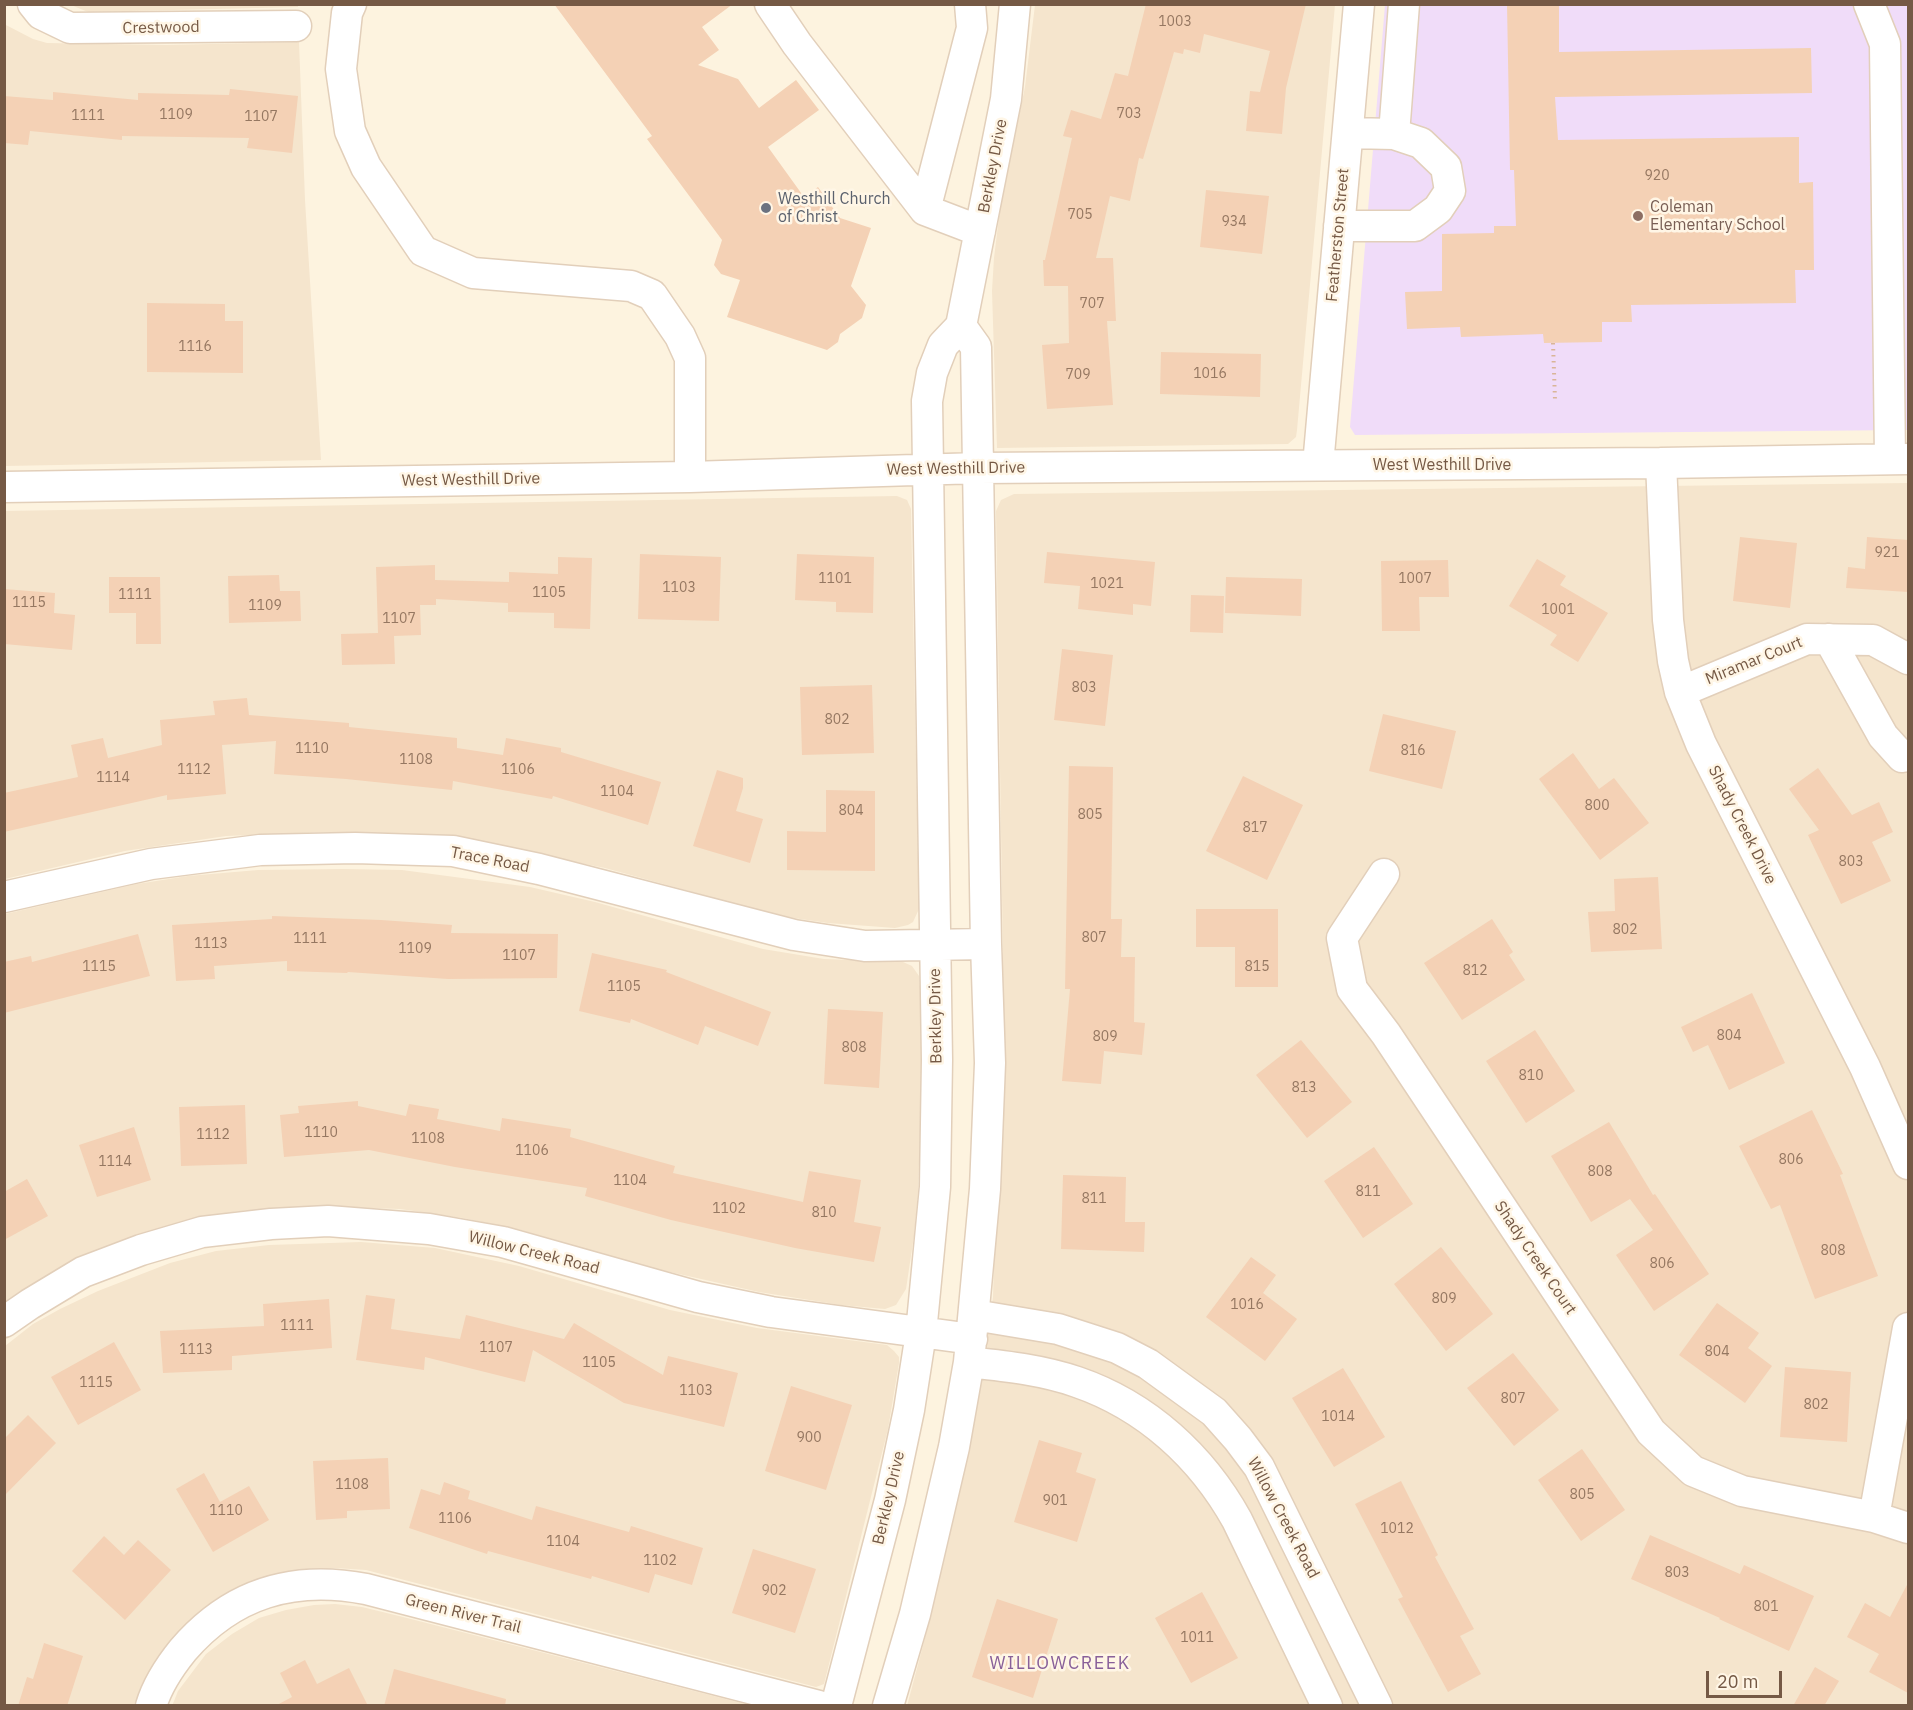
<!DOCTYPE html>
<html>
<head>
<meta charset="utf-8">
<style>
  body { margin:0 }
  #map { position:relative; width:1913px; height:1710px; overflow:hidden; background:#fdf3df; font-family:"IBM Plex Sans",sans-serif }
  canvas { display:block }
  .frame { position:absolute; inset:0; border:6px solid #755945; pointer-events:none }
  .scale { position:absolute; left:1706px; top:1671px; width:76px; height:27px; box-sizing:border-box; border:3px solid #755945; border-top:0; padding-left:8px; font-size:18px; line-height:21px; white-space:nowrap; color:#755945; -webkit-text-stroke:4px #fff6e6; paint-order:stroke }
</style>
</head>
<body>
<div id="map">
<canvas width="1913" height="1710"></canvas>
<div class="frame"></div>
<div class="scale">20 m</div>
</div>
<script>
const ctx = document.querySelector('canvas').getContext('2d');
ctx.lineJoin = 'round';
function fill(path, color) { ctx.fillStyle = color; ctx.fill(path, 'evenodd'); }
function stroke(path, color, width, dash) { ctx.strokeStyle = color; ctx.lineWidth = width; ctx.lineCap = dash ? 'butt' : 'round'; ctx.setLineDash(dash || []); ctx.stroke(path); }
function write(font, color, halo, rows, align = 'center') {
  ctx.font = font + ' "IBM Plex Sans",sans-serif'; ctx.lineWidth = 5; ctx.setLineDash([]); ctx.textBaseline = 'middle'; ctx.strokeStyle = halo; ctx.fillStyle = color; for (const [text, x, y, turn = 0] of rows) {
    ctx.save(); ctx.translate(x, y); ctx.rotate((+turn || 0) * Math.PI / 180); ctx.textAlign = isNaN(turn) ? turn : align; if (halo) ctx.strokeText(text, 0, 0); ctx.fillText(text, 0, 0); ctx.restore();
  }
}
const residential = new Path2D(`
  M 298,4 L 298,7 L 88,12 L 71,5 Z
  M 1035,5 L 1335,5 L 1297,430 L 1296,437 L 1288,444 L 997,448 L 992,291 L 994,258 L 1000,209 L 1025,87 Z
  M 4,24 L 33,39 L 47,43 L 166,45 L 299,42 L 305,200 L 321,460 L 5,466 Z
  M 1908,483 L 1908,1705 L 907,1706 L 924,1642 L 980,1390 L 993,1297 L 1003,958 L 996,511 L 1001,500 L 1014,494 Z
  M 897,496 L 907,500 L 911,509 L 919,909 L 913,922 L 908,925 L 895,928 L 828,923 L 780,916 L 605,868 L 479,843 L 398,835 L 327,832 L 226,836 L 125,851 L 5,879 L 4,511 Z
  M 343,869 L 402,870 L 530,887 L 595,902 L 763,949 L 824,959 L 903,962 L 912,966 L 919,976 L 921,997 L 921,1105 L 918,1192 L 914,1236 L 906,1289 L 896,1305 L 885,1309 L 841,1305 L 759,1292 L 639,1265 L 521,1230 L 463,1218 L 400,1209 L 313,1206 L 240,1211 L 212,1215 L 140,1235 L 36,1283 L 5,1303 L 5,914 L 137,884 L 188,876 L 258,870 Z
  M 361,1242 L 435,1248 L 519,1266 L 670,1310 L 757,1328 L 887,1345 L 894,1351 L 899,1357 L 899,1363 L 888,1429 L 824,1684 L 816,1687 L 366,1570 L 335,1568 L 287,1573 L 171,1641 L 147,1675 L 134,1705 L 5,1706 L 5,1346 L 33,1324 L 60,1309 L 98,1291 L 170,1263 L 216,1251 L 269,1245 Z
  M 335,1604 L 362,1607 L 403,1617 L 749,1705 L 172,1706 L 178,1691 L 206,1654 L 232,1634 L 259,1618 L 286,1610 L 314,1605 Z`);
const education = new Path2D(`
  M 1385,5 L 1908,5 L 1908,430 L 1355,435 L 1350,427 Z`);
const building = new Path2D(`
  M 554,4 L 733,4 L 702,27 L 719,50 L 698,65 L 738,79 L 759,108 L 796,80 L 819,110 L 768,147 L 804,197 L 818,187 L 840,218 L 871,228 L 851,286 L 866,305 L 862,318 L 840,334 L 838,342 L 827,350 L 727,317 L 740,280 L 721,274 L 714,265 L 722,240 L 647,139 L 652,136 Z
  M 1146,4 L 1306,4 L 1286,88 L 1282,134 L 1246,131 L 1250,91 L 1260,92 L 1270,51 L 1204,34 L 1200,53 L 1184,49 L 1183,54 L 1174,52 L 1143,159 L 1139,158 L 1130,201 L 1110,196 L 1096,258 L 1113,258 L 1116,321 L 1107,321 L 1113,405 L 1047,409 L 1042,345 L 1069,343 L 1068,286 L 1044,286 L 1043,260 L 1045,260 L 1072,138 L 1063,136 L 1071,110 L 1101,119 L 1115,73 L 1128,76 Z
  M 1507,4 L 1559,4 L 1559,52 L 1811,48 L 1812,93 L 1555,97 L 1558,140 L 1799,137 L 1799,183 L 1813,182 L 1814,270 L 1795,270 L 1796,303 L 1631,305 L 1632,322 L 1602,322 L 1602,342 L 1544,343 L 1543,334 L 1461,337 L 1460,327 L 1407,329 L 1405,292 L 1442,291 L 1442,234 L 1494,233 L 1494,226 L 1516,226 L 1514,170 L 1510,170 Z
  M 230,89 L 298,96 L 292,153 L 247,148 L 249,138 L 122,136 L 122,140 L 30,131 L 28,145 L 4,143 L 4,96 L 53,100 L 53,92 L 138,100 L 138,93 L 229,95 Z
  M 1206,190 L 1269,196 L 1262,254 L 1200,247 Z
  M 147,303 L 225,304 L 225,321 L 243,321 L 243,373 L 147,372 Z
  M 1161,352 L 1261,354 L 1260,397 L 1160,394 Z
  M 1740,537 L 1797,543 L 1790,608 L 1733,601 Z
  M 1867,537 L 1908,540 L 1908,592 L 1846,588 L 1848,567 L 1865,569 Z
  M 1047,552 L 1155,562 L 1151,606 L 1133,604 L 1133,615 L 1078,609 L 1080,586 L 1044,583 Z
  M 640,554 L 721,557 L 719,621 L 638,619 Z
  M 797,554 L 874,557 L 873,613 L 836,612 L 836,602 L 795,600 Z
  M 558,557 L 592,558 L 590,629 L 554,628 L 554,613 L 508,612 L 508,603 L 436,599 L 436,605 L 420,605 L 421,635 L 394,636 L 395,664 L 342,665 L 341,634 L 378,633 L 376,567 L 435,565 L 435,580 L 509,582 L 509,572 L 558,574 Z
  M 1537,559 L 1566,576 L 1560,585 L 1608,613 L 1578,662 L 1550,645 L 1557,635 L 1509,606 Z
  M 1448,560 L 1449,597 L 1419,597 L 1420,631 L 1382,631 L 1381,561 Z
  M 279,575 L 280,591 L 300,591 L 301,621 L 229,623 L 228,576 Z
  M 109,577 L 160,577 L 161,644 L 136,644 L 136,613 L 109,613 Z
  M 1226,577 L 1302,579 L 1301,616 L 1225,613 Z
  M 4,589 L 55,593 L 54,613 L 75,615 L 72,650 L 4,644 Z
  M 1191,595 L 1224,596 L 1223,633 L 1190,632 Z
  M 1062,649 L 1113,655 L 1105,726 L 1054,720 Z
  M 872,685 L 874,753 L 802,755 L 800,687 Z
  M 247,698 L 249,715 L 349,723 L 349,727 L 457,738 L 457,748 L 503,755 L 506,738 L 561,748 L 561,752 L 661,782 L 648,825 L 553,796 L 552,799 L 453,781 L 452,790 L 346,779 L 274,774 L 276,741 L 222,745 L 226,794 L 167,800 L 167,795 L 4,832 L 4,793 L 78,777 L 71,745 L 103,738 L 108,758 L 162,745 L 160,720 L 215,715 L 213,701 Z
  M 1383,714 L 1456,731 L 1442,789 L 1369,771 Z
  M 1573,753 L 1599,789 L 1614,778 L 1649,823 L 1600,860 L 1539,779 Z
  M 1069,766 L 1113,767 L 1111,919 L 1122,919 L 1121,957 L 1135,957 L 1134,1022 L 1145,1023 L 1142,1055 L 1104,1051 L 1101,1084 L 1062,1081 L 1070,989 L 1065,989 Z
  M 1818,768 L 1852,815 L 1879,802 L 1893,832 L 1872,842 L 1891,881 L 1841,904 L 1808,835 L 1819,830 L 1789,789 Z
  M 717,770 L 743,778 L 743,788 L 736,811 L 763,819 L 750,863 L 693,846 Z
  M 1243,776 L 1303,805 L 1267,880 L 1206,851 Z
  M 826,790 L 875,791 L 875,871 L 787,870 L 787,831 L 826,832 Z
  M 1658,877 L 1662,949 L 1591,952 L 1588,912 L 1615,911 L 1614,879 Z
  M 1196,909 L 1278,909 L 1278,987 L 1235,987 L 1235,947 L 1196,947 Z
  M 272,916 L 381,920 L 452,925 L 451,933 L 558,934 L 557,978 L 448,979 L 348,972 L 347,973 L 287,971 L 287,961 L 214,966 L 215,979 L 176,981 L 172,925 L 272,919 Z
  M 1492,919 L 1513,952 L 1509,955 L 1525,980 L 1462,1020 L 1424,963 Z
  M 138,934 L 150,976 L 4,1013 L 4,962 L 31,956 L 32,962 Z
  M 592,953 L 667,970 L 666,972 L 771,1012 L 758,1046 L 705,1026 L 698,1045 L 631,1019 L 630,1023 L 579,1011 Z
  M 1752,993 L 1785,1063 L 1729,1090 L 1708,1045 L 1693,1052 L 1681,1027 Z
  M 828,1009 L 883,1012 L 879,1088 L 824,1084 Z
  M 1535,1030 L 1575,1091 L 1526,1123 L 1486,1061 Z
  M 1301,1040 L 1352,1102 L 1307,1138 L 1256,1075 Z
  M 358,1101 L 358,1106 L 406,1116 L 409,1104 L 439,1109 L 437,1119 L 500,1131 L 502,1118 L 571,1129 L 570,1137 L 675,1166 L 673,1173 L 803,1202 L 809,1171 L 861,1180 L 854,1222 L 881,1227 L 874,1262 L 795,1248 L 671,1220 L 585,1196 L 587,1188 L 455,1167 L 369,1150 L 284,1157 L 280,1115 L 299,1113 L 298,1106 Z
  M 245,1105 L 247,1164 L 181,1166 L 179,1107 Z
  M 1812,1110 L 1843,1174 L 1840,1175 L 1878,1276 L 1815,1299 L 1780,1205 L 1771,1209 L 1739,1146 Z
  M 1609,1122 L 1653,1195 L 1655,1194 L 1709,1274 L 1654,1311 L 1616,1255 L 1653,1230 L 1630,1199 L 1591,1222 L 1551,1156 Z
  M 134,1127 L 151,1180 L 97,1197 L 79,1145 Z
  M 1374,1147 L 1413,1204 L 1363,1238 L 1324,1181 Z
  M 1063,1175 L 1126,1177 L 1125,1222 L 1145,1222 L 1144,1252 L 1061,1249 Z
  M 27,1179 L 48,1216 L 4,1240 L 4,1192 Z
  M 1441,1247 L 1493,1314 L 1446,1351 L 1394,1284 Z
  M 1251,1257 L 1276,1275 L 1263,1293 L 1297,1319 L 1265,1361 L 1206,1317 Z
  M 366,1295 L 395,1299 L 391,1329 L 460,1339 L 466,1315 L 564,1339 L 574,1323 L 663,1375 L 668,1356 L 738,1373 L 724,1427 L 624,1403 L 533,1350 L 525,1382 L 425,1357 L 424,1370 L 356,1360 Z
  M 329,1299 L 332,1348 L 232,1356 L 232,1370 L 163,1373 L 160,1331 L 264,1326 L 263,1304 Z
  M 1717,1303 L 1759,1333 L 1748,1348 L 1772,1366 L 1745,1403 L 1679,1355 Z
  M 114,1342 L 141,1390 L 78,1425 L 51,1377 Z
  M 1513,1353 L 1559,1410 L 1514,1446 L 1467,1388 Z
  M 1785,1367 L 1851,1372 L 1847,1442 L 1780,1437 Z
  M 1343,1368 L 1385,1437 L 1334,1467 L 1292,1398 Z
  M 791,1386 L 852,1405 L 826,1490 L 765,1471 Z
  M 28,1415 L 56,1443 L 4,1496 L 4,1439 Z
  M 1039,1440 L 1082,1453 L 1076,1472 L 1096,1479 L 1077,1542 L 1014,1522 Z
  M 1582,1449 L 1625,1510 L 1581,1541 L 1538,1480 Z
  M 388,1458 L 390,1509 L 347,1511 L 347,1518 L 316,1520 L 313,1461 Z
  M 204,1473 L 220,1502 L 249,1486 L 269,1520 L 213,1552 L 176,1489 Z
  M 1401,1481 L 1438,1555 L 1435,1557 L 1474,1629 L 1460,1636 L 1481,1674 L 1448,1692 L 1398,1599 L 1403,1597 L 1355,1504 Z
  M 444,1482 L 470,1491 L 468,1499 L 532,1520 L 536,1506 L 629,1532 L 631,1526 L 703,1548 L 692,1585 L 655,1574 L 649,1593 L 592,1576 L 591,1579 L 488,1551 L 487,1554 L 409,1528 L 421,1489 L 440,1495 Z
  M 1650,1535 L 1740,1574 L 1744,1565 L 1814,1596 L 1789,1651 L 1719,1619 L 1720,1618 L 1631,1579 Z
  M 104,1536 L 124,1555 L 138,1540 L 171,1570 L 125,1620 L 72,1571 Z
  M 753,1549 L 816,1569 L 795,1633 L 732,1613 Z
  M 1908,1583 L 1908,1693 L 1869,1672 L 1879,1654 L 1847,1637 L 1865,1603 L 1890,1617 Z
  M 1202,1592 L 1238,1658 L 1191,1683 L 1155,1618 Z
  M 997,1599 L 1058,1619 L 1033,1698 L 972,1677 Z
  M 44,1643 L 83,1656 L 67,1706 L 18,1706 L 27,1677 L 33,1679 Z
  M 305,1660 L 317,1684 L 349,1668 L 368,1706 L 275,1706 L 292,1697 L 280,1673 Z
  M 1815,1667 L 1839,1681 L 1824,1706 L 1793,1706 Z
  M 394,1669 L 506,1699 L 505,1706 L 384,1706 Z`);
const path = new Path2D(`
  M 1553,343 L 1555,400`);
const minor = new Path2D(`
  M 33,4 L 41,14 L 70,28 L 296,26
  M 351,4 L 347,13 L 341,69 L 350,131 L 366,167 L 423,251 L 473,273 L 631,286 L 652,295 L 680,336 L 690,358 L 690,477
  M 770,4 L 797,44 L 925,210 L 980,231
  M 1869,4 L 1885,44 L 1890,459
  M 1348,133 L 1394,134 L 1404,4
  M 925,210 L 972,28 L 970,4
  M 1339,226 L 1415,226 L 1438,209 L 1450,191 L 1446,167 L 1421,143 L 1394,134
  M 1661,463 L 1668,620 L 1673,661 L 1680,692 L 1701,744 L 1865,1067 L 1908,1164
  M 1318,465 L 1359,4
  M 4,487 L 690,477 L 979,468 L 1661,463 L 1908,459
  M 1829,639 L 1883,736 L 1902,757 L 1908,756
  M 1680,692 L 1807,639 L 1873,640 L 1908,659
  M 1384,874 L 1342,938 L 1352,989 L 1386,1034 L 1651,1432 L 1693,1471 L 1742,1491 L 1874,1517 L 1908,1528
  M 4,897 L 151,864 L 260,850 L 355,848 L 453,851 L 539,869 L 794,935 L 865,946 L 986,944
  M 974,1315 L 1058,1329 L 1117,1348 L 1148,1364 L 1214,1412 L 1238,1439 L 1259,1467 L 1377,1706
  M 4,1322 L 30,1304 L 83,1272 L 141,1250 L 202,1232 L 271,1224 L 328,1221 L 429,1229 L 503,1242 L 698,1297 L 771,1312 L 972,1339
  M 969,1362 C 1005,1366 1043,1370 1077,1382 C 1147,1406 1202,1457 1237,1520 L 1327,1706
  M 1874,1517 L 1908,1328
  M 151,1706 C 157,1686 170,1666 183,1650 C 232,1593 293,1575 366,1589 L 819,1706
  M 836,1706 L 890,1500 L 909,1410 L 921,1333 L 935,1187 L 937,1060 L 927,401 L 932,373 L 943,345 L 961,326 L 1006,99 L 1015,4
  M 888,1706 L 915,1614 L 954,1447 L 969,1362 L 985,1189 L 990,1063 L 986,944 L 976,347 L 961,326`);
const markers = [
  [766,208,6,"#6b7280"],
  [1638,216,6,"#8d6e63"]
];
const numberNames = [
  ["1003",1175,22],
  ["703",1129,114],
  ["1109",176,115],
  ["1111",88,116],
  ["1107",261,117],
  ["920",1657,176],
  ["705",1080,215],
  ["934",1234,222],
  ["707",1092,304],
  ["1116",195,347],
  ["1016",1210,374],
  ["709",1078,375],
  ["921",1887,553],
  ["1101",835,579],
  ["1007",1415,579],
  ["1021",1107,584],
  ["1103",679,588],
  ["1105",549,593],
  ["1111",135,595],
  ["1115",29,603],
  ["1109",265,606],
  ["1001",1558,610],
  ["1107",399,619],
  ["803",1084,688],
  ["802",837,720],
  ["1110",312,749],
  ["816",1413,751],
  ["1108",416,760],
  ["1112",194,770],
  ["1106",518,770],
  ["1114",113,778],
  ["1104",617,792],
  ["800",1597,806],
  ["804",851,811],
  ["805",1090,815],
  ["817",1255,828],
  ["803",1851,862],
  ["802",1625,930],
  ["807",1094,938],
  ["1111",310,939],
  ["1113",211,944],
  ["1109",415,949],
  ["1107",519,956],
  ["1115",99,967],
  ["815",1257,967],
  ["812",1475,971],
  ["1105",624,987],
  ["804",1729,1036],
  ["809",1105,1037],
  ["808",854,1048],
  ["810",1531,1076],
  ["813",1304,1088],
  ["1110",321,1133],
  ["1112",213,1135],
  ["1108",428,1139],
  ["1106",532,1151],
  ["806",1791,1160],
  ["1114",115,1162],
  ["808",1600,1172],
  ["1104",630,1181],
  ["811",1368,1192],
  ["811",1094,1199],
  ["1102",729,1209],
  ["810",824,1213],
  ["808",1833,1251],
  ["806",1662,1264],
  ["809",1444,1299],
  ["1016",1247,1305],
  ["1111",297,1326],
  ["1107",496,1348],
  ["1113",196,1350],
  ["804",1717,1352],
  ["1105",599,1363],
  ["1115",96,1383],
  ["1103",696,1391],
  ["807",1513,1399],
  ["802",1816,1405],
  ["1014",1338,1417],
  ["900",809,1438],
  ["1108",352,1485],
  ["805",1582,1495],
  ["901",1055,1501],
  ["1110",226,1511],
  ["1106",455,1519],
  ["1012",1397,1529],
  ["1104",563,1542],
  ["1102",660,1561],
  ["803",1677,1573],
  ["902",774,1591],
  ["801",1766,1607],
  ["1011",1197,1638]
];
const streetNames = [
  ["Crestwood",161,28,-1],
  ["Berkley Drive",993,166,-79],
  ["Featherston Street",1338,235,-85],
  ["West Westhill Drive",1442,465],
  ["West Westhill Drive",956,469,-1],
  ["West Westhill Drive",471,480,-1],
  ["Miramar Court",1754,661,-22],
  ["Shady Creek Drive",1742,825,63],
  ["Trace Road",490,860,11],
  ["Berkley Drive",936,1016,-91],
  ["Willow Creek Road",534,1253,14],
  ["Shady Creek Court",1535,1258,56],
  ["Berkley Drive",889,1498,-77],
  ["Willow Creek Road",1283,1518,62],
  ["Green River Trail",463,1614,14]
];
const worshipNames = [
  ["Westhill Church",778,199],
  ["of Christ",778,217]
];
const educationNames = [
  ["Coleman",1650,207],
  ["Elementary School",1650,225]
];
const neighbourhoodNames = [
  ["WILLOWCREEK",1060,1664]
];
fill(residential, '#f5e5cd');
fill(education, '#f0dcf9');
fill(building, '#f4d1b5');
stroke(minor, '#e2cfba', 33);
stroke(path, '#d9b598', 4, [1.5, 4.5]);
stroke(minor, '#fff', 30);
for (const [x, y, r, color] of markers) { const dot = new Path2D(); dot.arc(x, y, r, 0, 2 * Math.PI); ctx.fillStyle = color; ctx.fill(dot); stroke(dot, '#fff6e6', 2); }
write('14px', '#957761', null, numberNames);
write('16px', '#755945', '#fff6e6', streetNames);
write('16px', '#5b616d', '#fff6e6', worshipNames, 'left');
write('16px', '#785e54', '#fff6e6', educationNames, 'left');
ctx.letterSpacing = '1.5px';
write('18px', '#896099', '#fff6e6', neighbourhoodNames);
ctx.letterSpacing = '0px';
</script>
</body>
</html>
